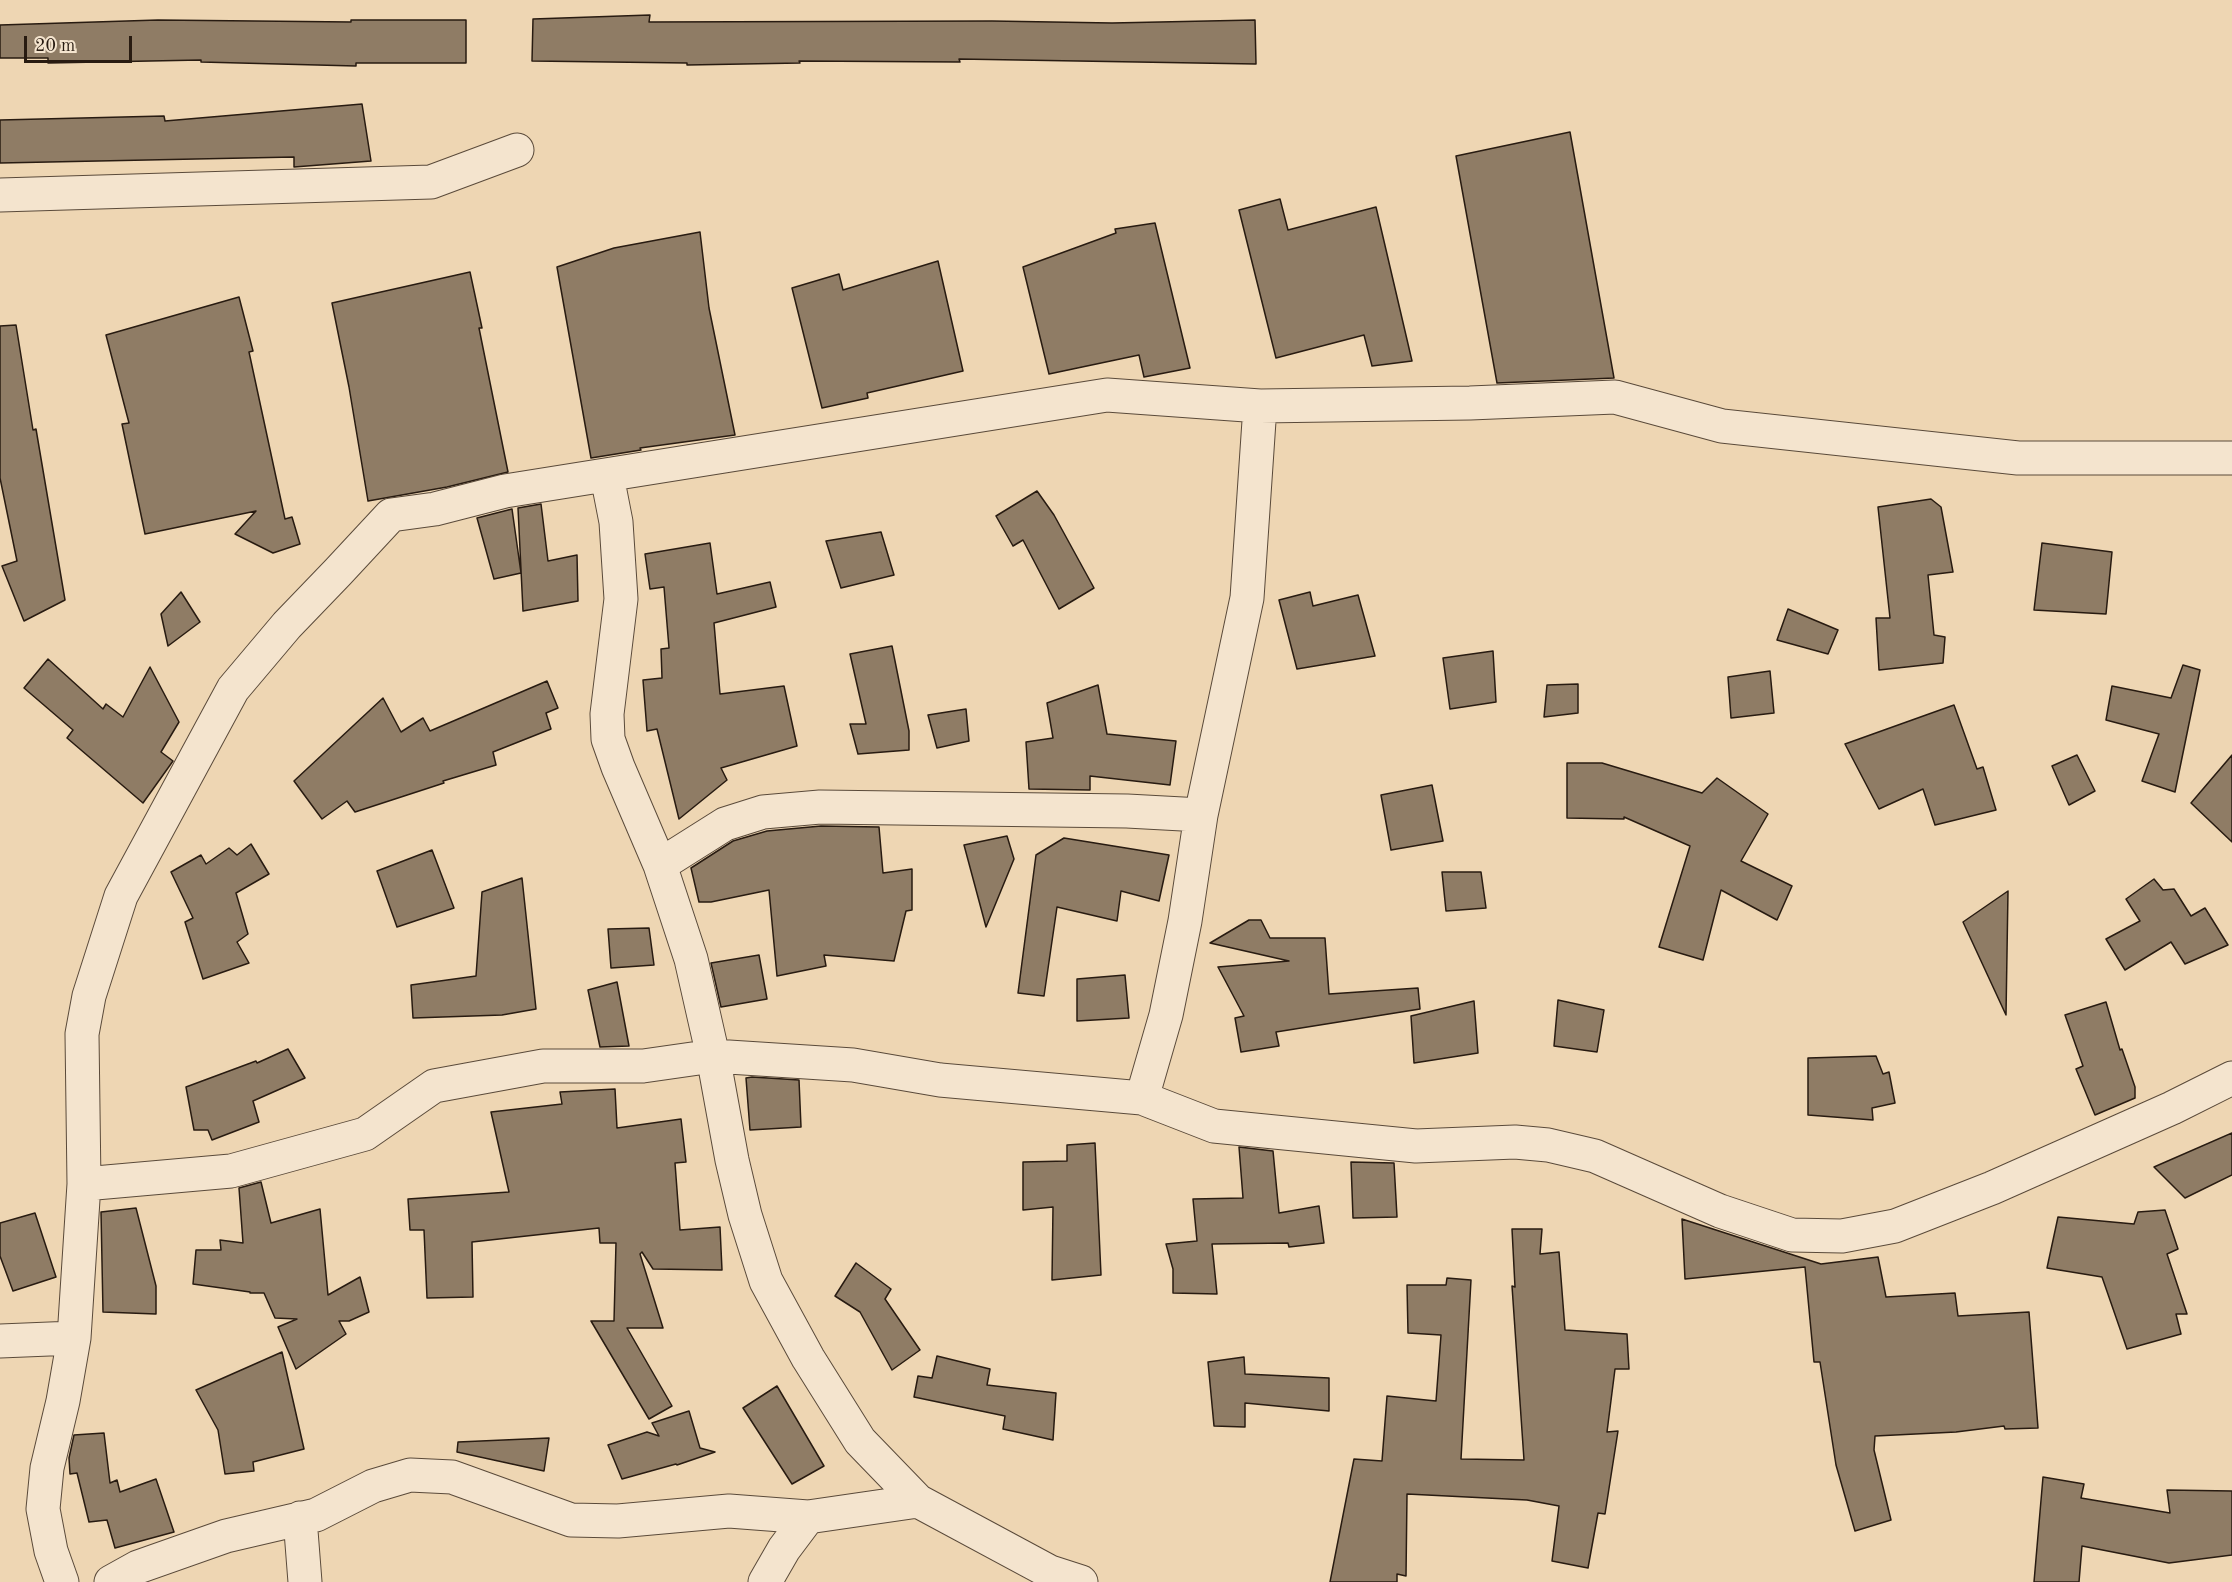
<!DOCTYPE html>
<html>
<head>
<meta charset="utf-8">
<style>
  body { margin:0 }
  #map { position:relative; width:2232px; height:1582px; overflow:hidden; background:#eed6b3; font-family:"Old Standard TT",serif }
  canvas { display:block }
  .scale { position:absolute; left:24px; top:36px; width:108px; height:27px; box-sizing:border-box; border:3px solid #281b11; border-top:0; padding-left:8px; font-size:18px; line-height:21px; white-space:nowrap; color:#281b11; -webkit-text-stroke:4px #f4e4ce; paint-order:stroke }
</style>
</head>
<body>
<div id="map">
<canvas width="2232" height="1582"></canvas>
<div class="scale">20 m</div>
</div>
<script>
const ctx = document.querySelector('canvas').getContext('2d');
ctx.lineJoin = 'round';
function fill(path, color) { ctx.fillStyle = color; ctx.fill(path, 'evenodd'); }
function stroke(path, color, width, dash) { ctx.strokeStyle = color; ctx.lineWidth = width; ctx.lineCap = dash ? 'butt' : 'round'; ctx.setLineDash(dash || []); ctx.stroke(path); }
const building = new Path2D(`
  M 650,15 L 649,22 L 992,21 L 1112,23 L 1255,20 L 1256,64 L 959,59 L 960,62 L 799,61 L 800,63 L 687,65 L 687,63 L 532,61 L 533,19 Z
  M 158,20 L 351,22 L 351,20 L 466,20 L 466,63 L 356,63 L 356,66 L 201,62 L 201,60 L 48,63 L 48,58 L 0,58 L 0,25 Z
  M 362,104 L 371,161 L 294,167 L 294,157 L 0,163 L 0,120 L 164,116 L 165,121 Z
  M 1570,132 L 1614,378 L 1497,383 L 1456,156 Z
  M 1280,199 L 1288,230 L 1376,207 L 1412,361 L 1372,366 L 1364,335 L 1276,358 L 1239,210 Z
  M 1155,223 L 1190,368 L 1144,377 L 1139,355 L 1049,374 L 1023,267 L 1116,233 L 1115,229 Z
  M 700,232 L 709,308 L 735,435 L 640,448 L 641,450 L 591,458 L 557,267 L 614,248 Z
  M 938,261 L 963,371 L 867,393 L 868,398 L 822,408 L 792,288 L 839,274 L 843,290 Z
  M 470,272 L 482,328 L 479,328 L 508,472 L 447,487 L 368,501 L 349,387 L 332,303 Z
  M 239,297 L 253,351 L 249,352 L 285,519 L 292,517 L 300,544 L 273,553 L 235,534 L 256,511 L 145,534 L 122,424 L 129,423 L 106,335 Z
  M 16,325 L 33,430 L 36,429 L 65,600 L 24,621 L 2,566 L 17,561 L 0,478 L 0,326 Z
  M 1037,491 L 1054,515 L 1094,588 L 1059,609 L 1023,540 L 1013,546 L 996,516 Z
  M 1931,499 L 1941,507 L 1953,572 L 1928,575 L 1934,635 L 1945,637 L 1943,663 L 1879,670 L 1876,618 L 1890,618 L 1878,507 Z
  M 541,504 L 548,561 L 577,555 L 578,601 L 523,611 L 518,508 Z
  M 512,509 L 521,573 L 494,579 L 477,518 Z
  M 881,532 L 894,575 L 841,588 L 826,541 Z
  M 710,543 L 717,594 L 770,582 L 776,607 L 714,623 L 720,694 L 784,686 L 797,746 L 721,768 L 727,780 L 679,819 L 657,729 L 647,731 L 643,680 L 662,678 L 661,649 L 669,648 L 664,587 L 650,589 L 645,554 Z
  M 2042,543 L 2112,552 L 2106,614 L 2034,610 Z
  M 181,592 L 200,622 L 168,646 L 161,614 Z
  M 1310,592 L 1313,606 L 1358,595 L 1375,656 L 1297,669 L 1279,600 Z
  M 1788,609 L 1838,630 L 1828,654 L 1777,640 Z
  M 892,646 L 909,731 L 909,750 L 858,754 L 850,724 L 866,724 L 850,654 Z
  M 1493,651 L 1496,702 L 1450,709 L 1443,658 Z
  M 48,659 L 103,709 L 106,704 L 123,717 L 150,667 L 179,722 L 161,752 L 173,761 L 143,803 L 67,738 L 73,730 L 24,688 Z
  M 2183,665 L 2200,670 L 2175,792 L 2142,781 L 2159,734 L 2106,720 L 2112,686 L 2171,698 Z
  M 1770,671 L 1774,713 L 1731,718 L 1728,677 Z
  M 547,681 L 558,708 L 546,713 L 551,729 L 493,752 L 496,765 L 443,781 L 444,783 L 355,812 L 347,801 L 322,819 L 294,781 L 383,698 L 401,732 L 423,718 L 430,731 Z
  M 1578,684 L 1578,713 L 1544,717 L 1547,685 Z
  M 1098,685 L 1107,734 L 1176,741 L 1170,785 L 1090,776 L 1090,790 L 1029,789 L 1026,742 L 1053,738 L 1047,703 Z
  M 1954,705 L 1977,769 L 1983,767 L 1996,810 L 1935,825 L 1923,789 L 1879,809 L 1845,744 Z
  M 966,709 L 969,741 L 937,748 L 928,715 Z
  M 2077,755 L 2095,791 L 2069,805 L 2052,766 Z
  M 2232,755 L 2232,842 L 2191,803 Z
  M 1567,763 L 1602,763 L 1702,793 L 1717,778 L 1768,814 L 1741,861 L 1792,886 L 1777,920 L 1721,890 L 1703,960 L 1659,947 L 1690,846 L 1624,817 L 1624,819 L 1567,818 Z
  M 1432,785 L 1443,841 L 1391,850 L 1381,795 Z
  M 821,826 L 879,827 L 883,873 L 912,869 L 912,910 L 906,911 L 894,961 L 824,955 L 826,966 L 777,976 L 769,890 L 711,902 L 699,902 L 691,868 L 733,841 L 767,831 Z
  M 1007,836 L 1014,859 L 986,927 L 964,845 Z
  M 1064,838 L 1169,855 L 1159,901 L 1121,891 L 1117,921 L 1057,907 L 1044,996 L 1018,993 L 1036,855 Z
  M 251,844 L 269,874 L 236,893 L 248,934 L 237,942 L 249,963 L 203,979 L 185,922 L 193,918 L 171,872 L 201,855 L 206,864 L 229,848 L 237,855 Z
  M 432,850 L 454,908 L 397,927 L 377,871 Z
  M 1442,872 L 1481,872 L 1486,908 L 1446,911 Z
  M 522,878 L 536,1009 L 502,1015 L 413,1018 L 411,985 L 476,976 L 482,892 Z
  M 2154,879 L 2163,890 L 2174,889 L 2191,916 L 2205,908 L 2228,945 L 2185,964 L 2171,942 L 2125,970 L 2106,939 L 2140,921 L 2126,899 Z
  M 2008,891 L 2006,1015 L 1963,922 Z
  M 1249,920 L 1261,920 L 1270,938 L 1325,938 L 1329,994 L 1418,988 L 1420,1009 L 1276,1032 L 1279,1046 L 1241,1052 L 1235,1018 L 1244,1016 L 1218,967 L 1289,961 L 1210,943 Z
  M 649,928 L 654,965 L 611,968 L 608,929 Z
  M 759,955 L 767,999 L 721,1007 L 711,963 Z
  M 1125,975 L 1129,1018 L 1077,1021 L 1077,979 Z
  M 617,982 L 629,1046 L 600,1047 L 588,990 Z
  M 1558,1000 L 1604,1010 L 1597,1052 L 1554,1046 Z
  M 1474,1001 L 1478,1053 L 1414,1063 L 1411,1016 Z
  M 2106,1002 L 2120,1050 L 2122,1049 L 2135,1087 L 2135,1098 L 2095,1115 L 2076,1069 L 2083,1066 L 2065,1015 Z
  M 288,1049 L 305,1078 L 253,1101 L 259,1122 L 212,1140 L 208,1130 L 194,1130 L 186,1087 L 256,1061 L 257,1063 Z
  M 1876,1056 L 1883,1074 L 1889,1072 L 1895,1103 L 1872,1108 L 1873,1120 L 1808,1115 L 1808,1058 Z
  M 752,1077 L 799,1080 L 801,1127 L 750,1130 L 746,1078 Z
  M 615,1089 L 617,1128 L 681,1119 L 686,1162 L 675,1163 L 680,1230 L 720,1227 L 722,1270 L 653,1269 L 642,1252 L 640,1254 L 663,1328 L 627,1328 L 672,1406 L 649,1419 L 591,1321 L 614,1321 L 616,1243 L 600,1243 L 599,1228 L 472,1242 L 473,1297 L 427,1298 L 424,1230 L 410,1230 L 408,1199 L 509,1192 L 491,1112 L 562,1104 L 560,1092 Z
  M 2232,1133 L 2232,1175 L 2185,1198 L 2154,1167 Z
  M 1095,1143 L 1101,1275 L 1052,1280 L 1053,1207 L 1023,1210 L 1023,1162 L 1067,1161 L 1067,1145 Z
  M 1239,1147 L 1273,1151 L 1279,1213 L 1319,1206 L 1324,1243 L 1289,1247 L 1288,1243 L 1212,1244 L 1217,1294 L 1173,1293 L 1173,1269 L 1166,1244 L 1197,1241 L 1193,1199 L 1243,1198 Z
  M 1351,1162 L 1394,1163 L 1397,1217 L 1353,1218 Z
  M 261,1182 L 271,1223 L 320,1209 L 328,1295 L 360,1277 L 369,1312 L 349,1321 L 339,1321 L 346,1334 L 296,1369 L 278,1327 L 297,1319 L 275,1318 L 264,1293 L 250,1293 L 250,1292 L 193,1284 L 196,1250 L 221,1250 L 220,1240 L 243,1243 L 239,1188 Z
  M 136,1208 L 156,1286 L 156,1314 L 103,1312 L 101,1212 Z
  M 2165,1210 L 2178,1249 L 2167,1254 L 2187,1314 L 2176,1314 L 2181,1334 L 2127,1349 L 2102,1277 L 2047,1268 L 2058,1217 L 2134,1224 L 2138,1212 Z
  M 35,1213 L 56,1277 L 13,1291 L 0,1256 L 0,1223 Z
  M 1682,1219 L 1821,1264 L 1878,1257 L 1886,1297 L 1955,1293 L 1958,1316 L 2029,1312 L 2038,1428 L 2005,1429 L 2004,1426 L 1956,1432 L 1875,1436 L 1874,1450 L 1891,1520 L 1855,1531 L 1836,1465 L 1820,1362 L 1814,1362 L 1805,1267 L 1685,1279 Z
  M 1512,1229 L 1542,1229 L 1540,1254 L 1559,1252 L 1565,1330 L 1627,1334 L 1629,1369 L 1615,1369 L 1607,1432 L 1618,1431 L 1605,1514 L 1598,1513 L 1588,1568 L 1552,1561 L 1559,1506 L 1527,1500 L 1407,1494 L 1406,1576 L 1397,1574 L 1397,1582 L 1330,1582 L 1354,1459 L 1382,1461 L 1387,1396 L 1436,1401 L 1441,1335 L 1408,1333 L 1407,1285 L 1446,1285 L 1447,1278 L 1471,1280 L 1461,1459 L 1524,1460 L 1512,1286 L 1515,1287 Z
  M 856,1263 L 891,1289 L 885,1299 L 920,1350 L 892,1370 L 860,1312 L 835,1296 Z
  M 282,1352 L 304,1449 L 253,1462 L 254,1471 L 225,1474 L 218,1430 L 196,1390 Z
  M 937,1356 L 990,1369 L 987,1385 L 1056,1393 L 1053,1440 L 1003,1429 L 1005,1416 L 914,1397 L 918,1376 L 932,1378 Z
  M 1244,1357 L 1245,1374 L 1329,1378 L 1329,1411 L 1245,1403 L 1245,1427 L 1214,1426 L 1208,1362 Z
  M 777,1386 L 824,1466 L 792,1484 L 743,1408 Z
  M 689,1411 L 700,1448 L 715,1452 L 677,1465 L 676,1464 L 622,1479 L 608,1445 L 647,1432 L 659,1436 L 652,1423 Z
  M 104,1433 L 110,1483 L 117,1480 L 120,1492 L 156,1479 L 174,1532 L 115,1548 L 107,1520 L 89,1522 L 77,1473 L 70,1474 L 69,1458 L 74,1435 Z
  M 549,1438 L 544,1471 L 457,1452 L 458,1442 Z
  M 2043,1477 L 2084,1484 L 2081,1498 L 2170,1513 L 2167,1490 L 2232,1491 L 2232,1555 L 2169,1563 L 2082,1546 L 2079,1582 L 2034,1582 Z`);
const minor = new Path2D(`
  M 0,195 L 431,182 L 517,150
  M 607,476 L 616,522 L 621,599 L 607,714 L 608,739 L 618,767 L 660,865 L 691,959 L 713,1056 L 732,1160 L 745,1215 L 766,1281 L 808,1358 L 860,1441 L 918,1501 L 1050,1572 L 1081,1582
  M 660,865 L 725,824 L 763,812 L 820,807 L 1127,811 L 1201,815
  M 1142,1098 L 1166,1015 L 1185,921 L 1201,815 L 1247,598 L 1260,406
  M 84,1184 L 231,1171 L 365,1134 L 434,1086 L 543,1066 L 643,1066 L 713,1056 L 853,1065 L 940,1080 L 1142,1098 L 1214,1126 L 1416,1146 L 1515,1142 L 1548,1145 L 1595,1156 L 1720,1211 L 1792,1235 L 1842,1236 L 1895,1226 L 1992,1188 L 2172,1108 L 2232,1078
  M 0,1341 L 74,1338
  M 300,1518 L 305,1582
  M 62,1582 L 51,1551 L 43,1509 L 47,1468 L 63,1401 L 74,1338 L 84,1184 L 82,1034 L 89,996 L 121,896 L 233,689 L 287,625 L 338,572 L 391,515 L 435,509 L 505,491 L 1107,395 L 1260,406 L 1470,403 L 1615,397 L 1722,426 L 2018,458 L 2232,458
  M 111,1582 L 138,1567 L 226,1536 L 316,1515 L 373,1486 L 410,1475 L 452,1477 L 571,1520 L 618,1521 L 729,1511 L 808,1517 L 918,1501
  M 765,1582 L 784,1549 L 808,1517`);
fill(building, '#8f7c65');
stroke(building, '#281b11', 1.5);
stroke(minor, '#5a4a3a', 35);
stroke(minor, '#f4e4ce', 33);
</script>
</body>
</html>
